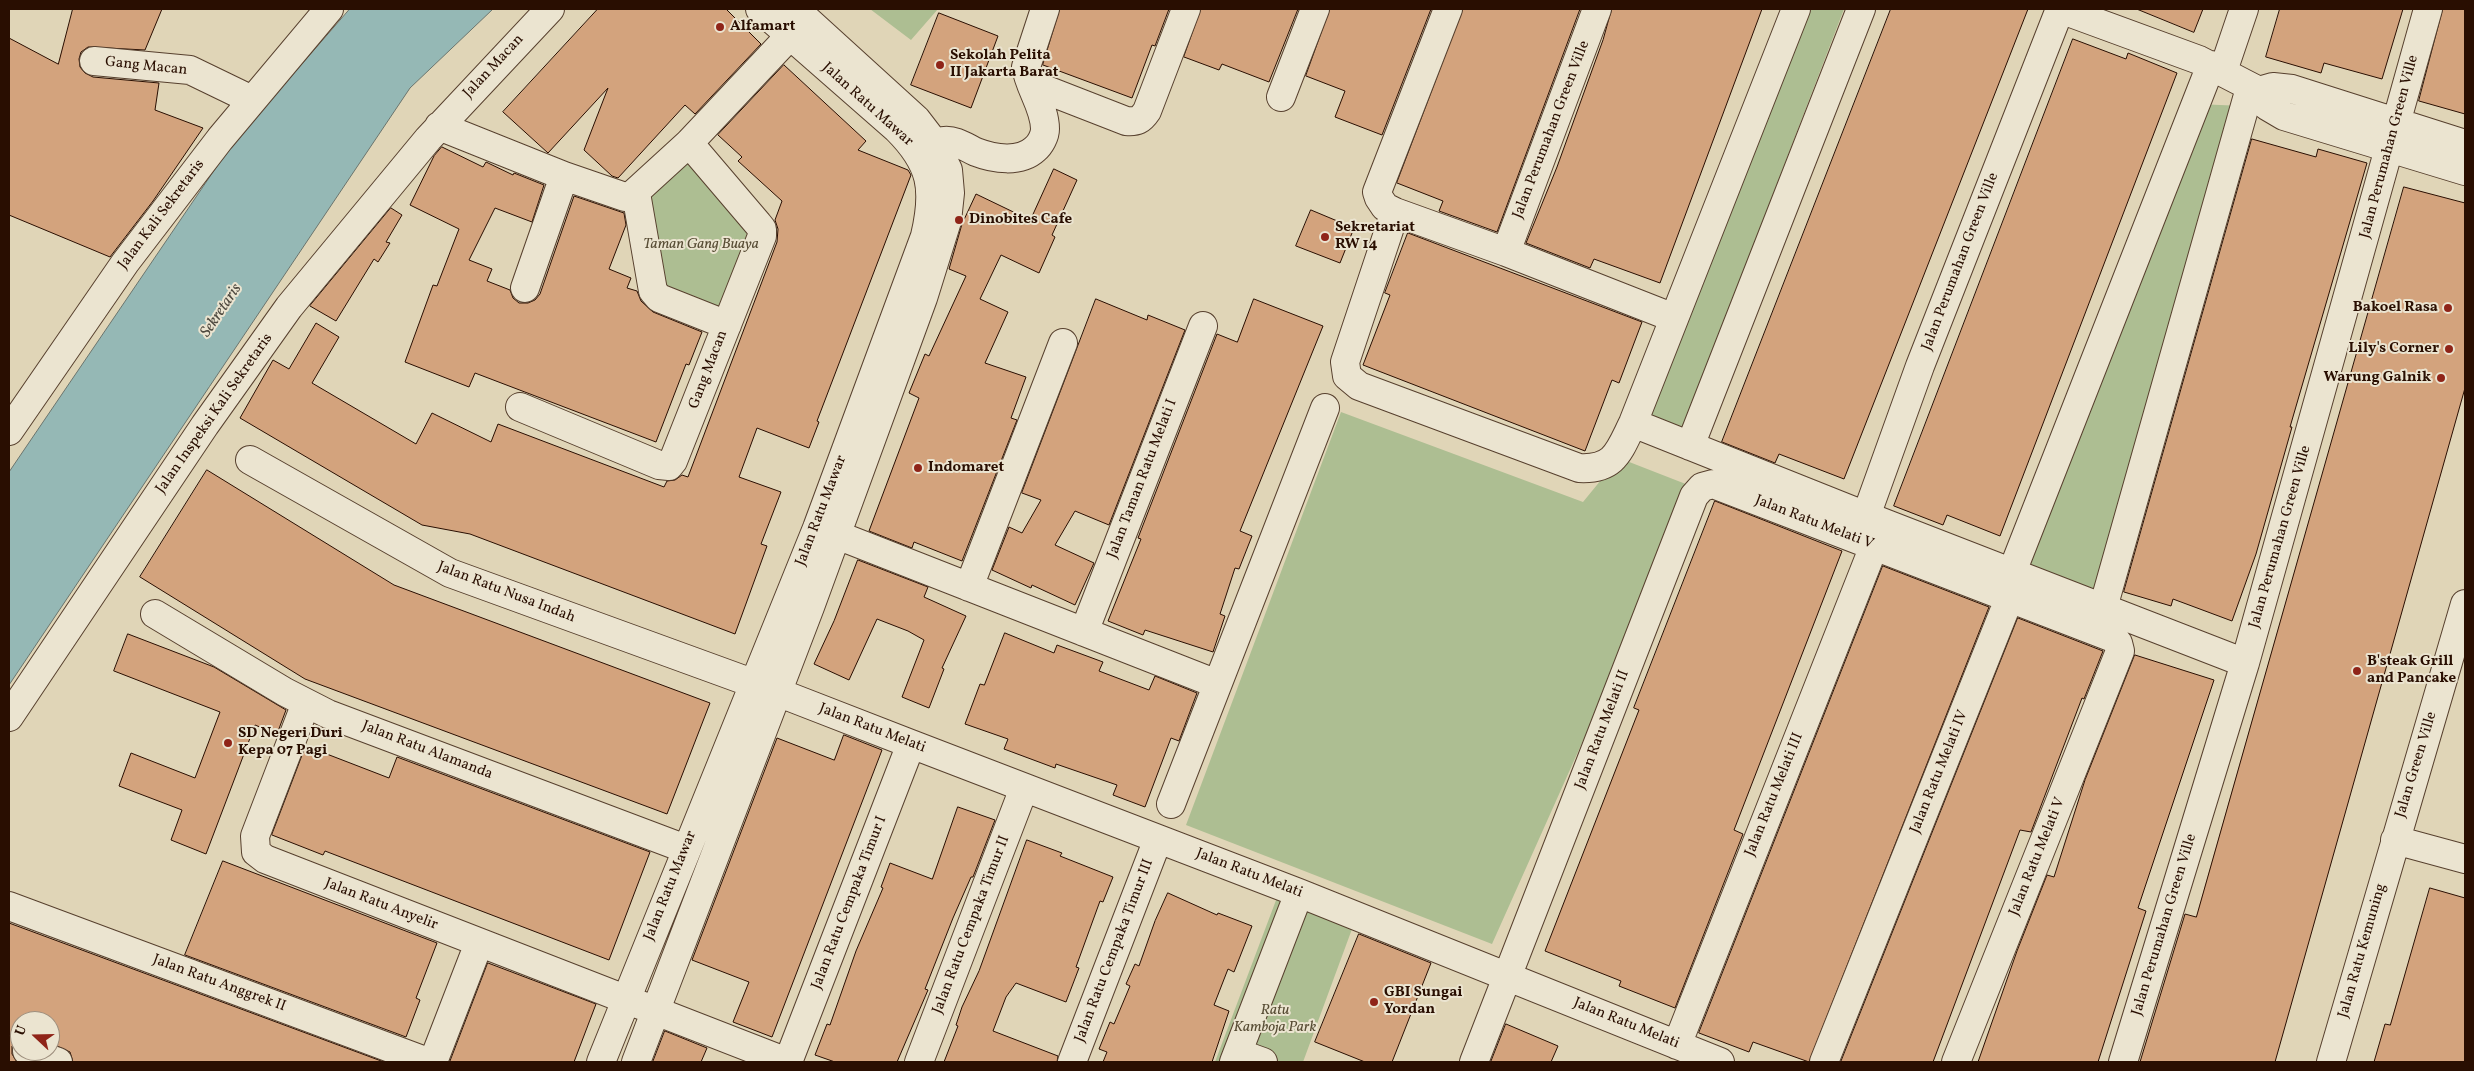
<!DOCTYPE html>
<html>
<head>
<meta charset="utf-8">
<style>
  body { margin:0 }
  #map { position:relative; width:2474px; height:1071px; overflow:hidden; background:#e0d5b7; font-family:Vollkorn,serif }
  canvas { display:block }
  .frame { position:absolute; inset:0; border:10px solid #290e01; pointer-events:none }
  .north { position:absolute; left:10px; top:1011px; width:50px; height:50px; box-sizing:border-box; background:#ebe4d0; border:1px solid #9d8e7d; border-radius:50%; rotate:291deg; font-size:14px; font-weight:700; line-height:20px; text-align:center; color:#290e01 }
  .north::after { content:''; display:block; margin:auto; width:18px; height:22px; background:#8f2418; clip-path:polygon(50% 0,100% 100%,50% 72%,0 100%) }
</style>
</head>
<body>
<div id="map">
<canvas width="2474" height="1071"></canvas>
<div class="frame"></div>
<div class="north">U</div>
</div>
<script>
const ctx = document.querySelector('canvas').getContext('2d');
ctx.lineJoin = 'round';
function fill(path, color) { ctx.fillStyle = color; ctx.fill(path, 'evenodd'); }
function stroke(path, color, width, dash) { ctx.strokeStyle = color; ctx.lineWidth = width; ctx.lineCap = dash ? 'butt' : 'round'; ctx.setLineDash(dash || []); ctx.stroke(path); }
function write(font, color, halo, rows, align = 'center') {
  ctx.font = font + ' Vollkorn,serif'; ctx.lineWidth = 4; ctx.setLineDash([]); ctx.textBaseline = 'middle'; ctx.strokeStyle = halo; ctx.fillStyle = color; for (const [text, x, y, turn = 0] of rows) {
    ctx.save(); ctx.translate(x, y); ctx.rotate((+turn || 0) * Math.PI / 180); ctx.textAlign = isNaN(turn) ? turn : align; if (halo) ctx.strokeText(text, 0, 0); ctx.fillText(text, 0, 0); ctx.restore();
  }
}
const green = new Path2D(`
  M 870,9 L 938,9 L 911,40 Z
  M 1799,9 L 1844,9 L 1674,452 L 1628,434 Z
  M 2196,104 L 2244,106 L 2100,597 L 2017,564 Z
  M 685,161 L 753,235 L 724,316 L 658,283 L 654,215 L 649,197 Z
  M 1341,412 L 1583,502 L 1619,458 L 1696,488 L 1492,944 L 1186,825 Z
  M 1284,879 L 1359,910 L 1303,1062 L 1215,1062 Z`);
const water = new Path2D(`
  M 350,9 L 493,9 L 410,88 L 9,685 L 9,472 L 230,147 Z`);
const building = new Path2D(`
  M 73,9 L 162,9 L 145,50 L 88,47 L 81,52 L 79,59 L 80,67 L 85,73 L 93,77 L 159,83 L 155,110 L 203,128 L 153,201 L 110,257 L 9,215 L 9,38 L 58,64 Z
  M 598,9 L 726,9 L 761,44 L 695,114 L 685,105 L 618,178 L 612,176 L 584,150 L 608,88 L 548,153 L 503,112 Z
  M 1060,9 L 1169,9 L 1155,46 L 1152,45 L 1132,98 L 1043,65 Z
  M 1201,9 L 1298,9 L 1269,82 L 1222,64 L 1219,70 L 1184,57 Z
  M 1330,9 L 1431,9 L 1382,135 L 1335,117 L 1345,91 L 1306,76 Z
  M 1463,9 L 1580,9 L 1497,232 L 1439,211 L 1443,201 L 1397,183 Z
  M 1612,9 L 1762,9 L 1660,283 L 1594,259 L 1590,268 L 1526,243 L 1557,167 L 1603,40 Z
  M 1891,9 L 2028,9 L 1844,479 L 1779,454 L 1775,463 L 1722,442 Z
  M 2137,9 L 2203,9 L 2194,32 Z
  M 2280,9 L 2403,9 L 2382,79 L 2324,63 L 2321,73 L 2266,57 Z
  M 2443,9 L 2465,9 L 2465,114 L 2419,101 Z
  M 939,13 L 998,36 L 971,108 L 911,85 Z
  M 2073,39 L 2126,59 L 2128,53 L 2177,73 L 2000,536 L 1947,515 L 1943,525 L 1894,506 Z
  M 784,65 L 866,141 L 858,150 L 908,170 L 911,175 L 817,421 L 819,422 L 809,448 L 757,428 L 739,477 L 781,492 L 761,544 L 767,546 L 735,634 L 470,534 L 422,525 L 240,418 L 273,360 L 289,369 L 316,323 L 339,337 L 312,383 L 416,444 L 432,413 L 491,442 L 498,424 L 664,487 L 667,481 L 675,480 L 682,475 L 688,477 L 777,242 L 778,229 L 775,220 L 782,201 L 738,161 L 742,157 L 718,135 Z
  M 2252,139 L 2316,157 L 2318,149 L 2367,163 L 2290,427 L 2292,427 L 2256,554 L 2232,621 L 2173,599 L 2171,606 L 2124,592 Z
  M 442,147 L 483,167 L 486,162 L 513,175 L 514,173 L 544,185 L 532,222 L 495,208 L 469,260 L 492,269 L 487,281 L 510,290 L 513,298 L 519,303 L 528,303 L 535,300 L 540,294 L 574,196 L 624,213 L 626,225 L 609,269 L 631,278 L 627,288 L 637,291 L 641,301 L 653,312 L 702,332 L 689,365 L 686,364 L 656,442 L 475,373 L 469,387 L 405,362 L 433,285 L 437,286 L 459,229 L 410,205 L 434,156 Z
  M 1054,169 L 1077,180 L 1052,235 L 1055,237 L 1039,273 L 1001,255 L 980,299 L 1008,312 L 985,363 L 1026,377 L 1011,418 L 1017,420 L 962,561 L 914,542 L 912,548 L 869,531 L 919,398 L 909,393 L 925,354 L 929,356 L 966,276 L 949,269 L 962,224 L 976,194 L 1030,220 Z
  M 2404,187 L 2465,203 L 2465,388 L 2275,1062 L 2140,1062 L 2185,914 L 2196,917 Z
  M 391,208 L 402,215 L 386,242 L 390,243 L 378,262 L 374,259 L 336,321 L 310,306 Z
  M 1311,210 L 1354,228 L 1340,263 L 1296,246 Z
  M 1408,233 L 1642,322 L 1619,383 L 1612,380 L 1585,451 L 1363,365 L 1390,295 L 1385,293 Z
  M 1096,299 L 1147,320 L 1148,315 L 1185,330 L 1109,525 L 1075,511 L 1055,545 L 1094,563 L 1075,605 L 1032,585 L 1031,588 L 992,570 L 1009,527 L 1022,533 L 1041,500 L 1022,493 Z
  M 1254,299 L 1323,326 L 1240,531 L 1252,536 L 1239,569 L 1235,568 L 1220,614 L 1225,616 L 1213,652 L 1145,630 L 1143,635 L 1108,621 L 1141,539 L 1138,538 L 1217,334 L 1237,342 Z
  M 207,470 L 394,585 L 710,703 L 667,814 L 305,679 L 140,577 Z
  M 1715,501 L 1842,551 L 1734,830 L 1743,834 L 1675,1008 L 1619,986 L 1621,981 L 1545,951 L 1639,710 L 1634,708 Z
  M 858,560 L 928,587 L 924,597 L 966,616 L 942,668 L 944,669 L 929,708 L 902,697 L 924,640 L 908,631 L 877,619 L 849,680 L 814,664 L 834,621 Z
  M 1883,566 L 1989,607 L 1809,1062 L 1753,1042 L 1749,1052 L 1699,1033 Z
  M 2018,618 L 2103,651 L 2084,699 L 2082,698 L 2031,832 L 2020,830 L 1933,1062 L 1841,1062 Z
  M 1005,633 L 1054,653 L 1057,645 L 1103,662 L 1099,671 L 1149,690 L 1155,676 L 1197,693 L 1179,741 L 1171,738 L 1145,807 L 1113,795 L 1117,785 L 1056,764 L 1055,768 L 1004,749 L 1008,739 L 965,724 L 980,684 L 984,685 Z
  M 128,634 L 214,667 L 286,710 L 277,734 L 255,725 L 206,854 L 171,840 L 182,810 L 119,786 L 131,753 L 195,778 L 220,712 L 114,671 Z
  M 2135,655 L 2214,680 L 2138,908 L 2146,911 L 2098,1062 L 1978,1062 L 2017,951 L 2047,875 L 2054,877 L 2085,780 Z
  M 844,735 L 882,750 L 772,1037 L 733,1022 L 749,982 L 692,960 L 777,738 L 834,760 Z
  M 306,746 L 389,778 L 397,757 L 650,852 L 609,960 L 325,851 L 323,855 L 272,835 Z
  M 958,807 L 995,820 L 973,877 L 971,877 L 953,918 L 925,989 L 928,990 L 897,1062 L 835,1062 L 815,1055 L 827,1024 L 830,1025 L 856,951 L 883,888 L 881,887 L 890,863 L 932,879 Z
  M 1027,840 L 1062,853 L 1060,856 L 1113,877 L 1103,902 L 1100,901 L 1076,967 L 1079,968 L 1066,1002 L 1016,983 L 1006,997 L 993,1031 L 1058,1056 L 1057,1062 L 944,1062 L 958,1026 L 956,1025 L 962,1007 L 979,971 Z
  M 223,861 L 437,943 L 416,998 L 420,1000 L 406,1037 L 185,955 Z
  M 2430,888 L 2465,898 L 2465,1062 L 2374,1062 L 2385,1024 L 2390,1025 Z
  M 1168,893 L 1217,915 L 1218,913 L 1252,926 L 1234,972 L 1228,969 L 1214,1005 L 1229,1011 L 1212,1062 L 1103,1062 L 1107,1052 L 1099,1049 L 1110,1022 L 1114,1024 L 1130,986 L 1126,984 L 1135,964 L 1139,966 L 1155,921 Z
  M 9,923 L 384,1062 L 73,1062 L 70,1052 L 50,1043 L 50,1021 L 20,1021 L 20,1038 L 12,1046 L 12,1054 L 17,1062 L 9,1062 Z
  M 1359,934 L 1431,963 L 1392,1062 L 1365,1062 L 1315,1042 Z
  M 488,963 L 596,1004 L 574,1062 L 450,1062 Z
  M 1506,1024 L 1558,1046 L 1551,1062 L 1491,1062 Z
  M 665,1031 L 707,1048 L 701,1062 L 653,1062 Z`);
const minor = new Path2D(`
  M 1448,9 L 1377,192 L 1379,198 L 1385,207 L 1395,212 L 1506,252 L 1674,318
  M 2060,9 L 2199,60 L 2259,91 L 2273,87 L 2292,89 L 2465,144
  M 94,61 L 190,70 L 252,100
  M 2223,71 L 2244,9
  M 1031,84 L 1126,121 C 1137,122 1141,120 1147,111 L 1186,9
  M 2259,91 L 2267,106 L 2284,116 L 2465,171
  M 1281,97 L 1315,9
  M 439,126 L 564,176 L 625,197 L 631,196 L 689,143 L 802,23
  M 924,153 C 929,149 937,142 943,141 C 955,139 967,148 976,152 C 994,159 1020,163 1035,149 C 1040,145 1045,136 1045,129 C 1045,107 1029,88 1026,67 L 1045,9
  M 636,193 L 653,291 L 659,298 L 727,325
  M 1395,212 L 1345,362 L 1347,376 L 1359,386 L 1579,468 C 1615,470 1619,451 1633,423 L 1796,9
  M 1506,252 L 1597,9
  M 525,288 L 564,176
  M 520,407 L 659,465 L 669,466 L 673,461 L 762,236 L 762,229 L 758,224 L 689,143
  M 1633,423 L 1866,516 L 2245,663
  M 9,431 L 125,263 L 220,139 L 329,9
  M 1690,446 L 1861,9
  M 250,460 L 450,573 L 777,692 L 911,744 L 1299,893 L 1720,1062
  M 1866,516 L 1920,366 L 2060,9
  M 837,535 L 1217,684
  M 2012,572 L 2211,65
  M 969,587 L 1063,343
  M 2103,608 L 2250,88
  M 155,614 L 285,692 L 328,714 L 686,849
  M 1084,632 L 1203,326
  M 306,703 L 255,836 L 256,852 L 265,859 L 787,1062
  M 9,717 L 205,425 L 289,307 L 428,139 L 550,9
  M 1171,804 L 1325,408
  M 2395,840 L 2465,859
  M 9,906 L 428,1062
  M 1677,1045 L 1874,546
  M 27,1051 L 58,1062
  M 1238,1053 L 1263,1062
  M 433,1062 L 479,943
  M 601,1062 L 817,528 L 925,236 C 936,189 932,164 897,129 L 760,9
  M 636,1062 L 810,607 L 923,298 L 947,221 L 950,193 L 948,170 L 936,145 L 916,119 L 795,9
  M 788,1062 L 911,744
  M 919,1062 L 1024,788
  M 1072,1062 L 1158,839
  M 1234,1062 L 1299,893
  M 1474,1062 L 1694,496 L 1702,487 L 1713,484 L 2113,638 L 2118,643 L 2120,651 L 1956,1062
  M 1824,1062 L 2009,599
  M 2123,1062 L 2245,663 L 2428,9
  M 2331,1062 L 2465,604`);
const markers = [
  [720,27,5,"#8f2418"],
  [940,65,5,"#8f2418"],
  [959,220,5,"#8f2418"],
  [1325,237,5,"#8f2418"],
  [2448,308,5,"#8f2418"],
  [2449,349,5,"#8f2418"],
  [2441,378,5,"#8f2418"],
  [918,468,5,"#8f2418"],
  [2357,671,5,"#8f2418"],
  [228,743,5,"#8f2418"],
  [1374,1002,5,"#8f2418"]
];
const poiNames = [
  ["Alfamart",730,27],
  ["Sekolah Pelita",950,56],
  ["II Jakarta Barat",950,73],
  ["Dinobites Cafe",969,220],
  ["Sekretariat",1335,228],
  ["RW 14",1335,245],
  ["Bakoel Rasa",2438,308,"right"],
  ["Lily's Corner",2439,349,"right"],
  ["Warung Galnik",2431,378,"right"],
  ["Indomaret",928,468],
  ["B'steak Grill",2367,662],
  ["and Pancake",2367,679],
  ["SD Negeri Duri",238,734],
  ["Kepa 07 Pagi",238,751],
  ["GBI Sungai",1384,993],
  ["Yordan",1384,1010]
];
const streetNames = [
  ["Gang Macan",146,67,6],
  ["Jalan Macan",494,67,-47],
  ["Jalan Ratu Mawar",867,105,42],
  ["Jalan Perumahan Green Ville",1552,130,-69],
  ["Jalan Perumahan Green Ville",2390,147,-75],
  ["Jalan Kali Sekretaris",162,215,-53],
  ["Jalan Perumahan Green Ville",1961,262,-69],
  ["Gang Macan",709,370,-69],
  ["Jalan Inspeksi Kali Sekretaris",215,414,-55],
  ["Jalan Taman Ratu Melati I",1143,479,-69],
  ["Jalan Ratu Mawar",822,511,-69],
  ["Jalan Ratu Melati V",1814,523,21],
  ["Jalan Perumahan Green Ville",2281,537,-74],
  ["Jalan Ratu Nusa Indah",506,593,21],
  ["Jalan Ratu Melati",872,729,21],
  ["Jalan Ratu Melati II",1603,730,-69],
  ["Jalan Ratu Alamanda",427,751,21],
  ["Jalan Green Ville",2417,765,-73],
  ["Jalan Ratu Melati IV",1940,772,-68],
  ["Jalan Ratu Melati III",1775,795,-68],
  ["Jalan Ratu Melati V",2038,857,-68],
  ["Jalan Ratu Melati",1249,874,21],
  ["Jalan Ratu Mawar",671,886,-68],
  ["Jalan Ratu Cempaka Timur I",850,903,-69],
  ["Jalan Ratu Anyelir",381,905,21],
  ["Jalan Ratu Cempaka Timur II",972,925,-69],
  ["Jalan Perumahan Green Ville",2165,925,-73],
  ["Jalan Ratu Cempaka Timur III",1115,951,-69],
  ["Jalan Ratu Kemuning",2363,951,-74],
  ["Jalan Ratu Anggrek II",219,984,20],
  ["Jalan Ratu Melati",1626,1024,22]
];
const parkNames = [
  ["Taman Gang Buaya",701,245],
  ["Ratu",1275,1011],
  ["Kamboja Park",1275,1028]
];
const waterNames = [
  ["Sekretaris",222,311,-56]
];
fill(green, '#adbe92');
fill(water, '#95b8b5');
stroke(water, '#6a746d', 1);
fill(building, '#d3a37d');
stroke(building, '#290e01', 1);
stroke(minor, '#57402e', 30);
stroke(minor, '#ebe4d0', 28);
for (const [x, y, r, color] of markers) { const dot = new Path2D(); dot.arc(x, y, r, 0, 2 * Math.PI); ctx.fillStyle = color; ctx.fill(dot); stroke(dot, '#ebe4d0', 2); }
write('bold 15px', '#290e01', '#ebe4d0', poiNames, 'left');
write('15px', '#290e01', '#ebe4d0', streetNames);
write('italic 15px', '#574c34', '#ebe4d0', parkNames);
write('italic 16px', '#4f4a40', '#ebe4d0', waterNames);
</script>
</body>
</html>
